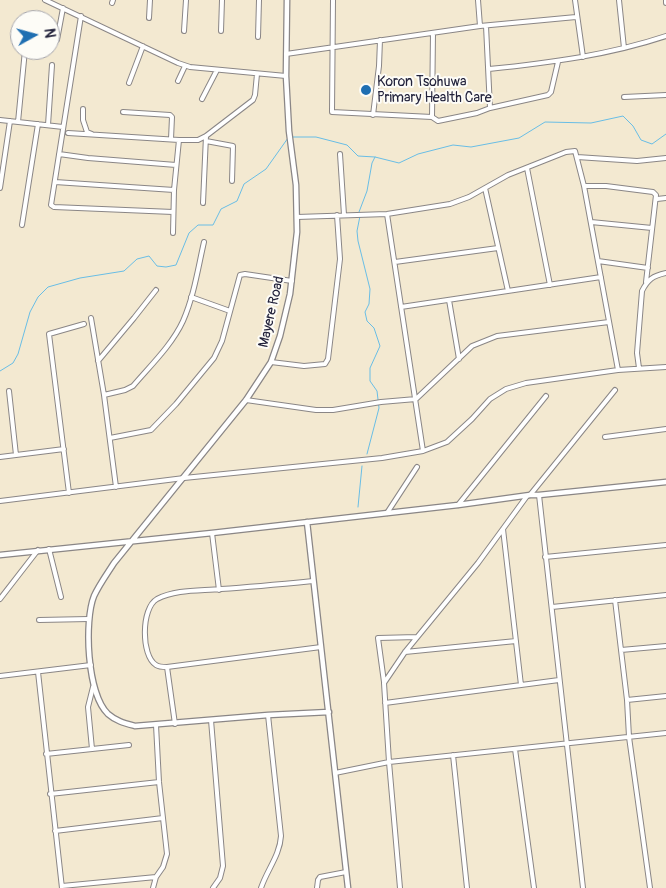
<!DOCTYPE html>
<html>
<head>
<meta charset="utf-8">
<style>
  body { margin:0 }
  #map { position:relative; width:666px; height:888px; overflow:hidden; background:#f3e9d1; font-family:Pangolin,sans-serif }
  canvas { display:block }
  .north { position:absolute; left:10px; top:10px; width:50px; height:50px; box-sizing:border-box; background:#fdfcf7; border:1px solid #a5a5ac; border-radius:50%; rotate:83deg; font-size:14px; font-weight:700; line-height:20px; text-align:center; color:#22223b }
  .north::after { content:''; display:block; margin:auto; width:18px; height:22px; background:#1f6fb2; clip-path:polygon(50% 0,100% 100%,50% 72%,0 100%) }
</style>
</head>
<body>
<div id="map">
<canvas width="666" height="888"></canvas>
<div class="north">N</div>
</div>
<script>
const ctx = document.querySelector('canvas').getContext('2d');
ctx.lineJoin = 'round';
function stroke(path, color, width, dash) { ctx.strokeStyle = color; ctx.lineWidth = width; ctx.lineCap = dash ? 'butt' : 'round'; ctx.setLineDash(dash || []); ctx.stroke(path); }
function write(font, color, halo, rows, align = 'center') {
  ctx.font = font + ' Pangolin,sans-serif'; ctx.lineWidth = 4; ctx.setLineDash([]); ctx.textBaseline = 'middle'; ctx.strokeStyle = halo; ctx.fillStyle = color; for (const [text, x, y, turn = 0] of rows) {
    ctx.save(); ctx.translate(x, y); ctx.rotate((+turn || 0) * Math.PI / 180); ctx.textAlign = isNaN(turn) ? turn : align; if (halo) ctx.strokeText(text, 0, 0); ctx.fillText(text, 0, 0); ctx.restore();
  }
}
const stream = new Path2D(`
  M 291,137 L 316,137 L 347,145 L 358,156 L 375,157 L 399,163 L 418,154 L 453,145 L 471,147 L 519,138 L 545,122 L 591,123 L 623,116 L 633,126 L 641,140 L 652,144 L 666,134
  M 359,212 L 367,191 L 372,163 L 375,157
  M 360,216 L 357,231 L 358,241 L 370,289 L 369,304 L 365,312 L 367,321 L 374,328 L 380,346 L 370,368 L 370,381 L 377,391 L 379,408 L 367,454
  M 0,371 L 13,363 L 18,354 L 30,312 L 38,297 L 48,287 L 80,278 L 124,271 L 137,259 L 149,256 L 157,266 L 166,267 L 176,265 L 189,233 L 198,225 L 213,225 L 221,209 L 237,201 L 244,184 L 266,169 L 288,138
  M 358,507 L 362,466`);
const minor = new Path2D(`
  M 45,0 L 178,63 L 190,67 L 286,76
  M 333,0 L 332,112 L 432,117
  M 478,0 L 480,26
  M 575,0 L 583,57
  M 619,0 L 624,48
  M 666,0 L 666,3
  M 112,3 L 113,0
  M 81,16 L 51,205 L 54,207 L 173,212
  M 149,18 L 150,0
  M 486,26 L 490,108
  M 184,31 L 186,0
  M 221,31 L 222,0
  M 433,33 L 432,117 L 438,121 L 477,113 L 490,108 L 548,95 L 551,92 L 558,62
  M 258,37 L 259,0
  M 57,40 L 63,8
  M 286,54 L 480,26 L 576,17
  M 489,69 C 549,63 609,55 666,36
  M 178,81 L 185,66
  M 129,83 L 143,46
  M 624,97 L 666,95
  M 202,99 L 217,70
  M 83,109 L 83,120 L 87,132 L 92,134
  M 123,112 L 170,115 L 172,117 L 171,139
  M 373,115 L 379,66 L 380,40
  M 0,120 L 63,127
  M 18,122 L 25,50
  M 48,125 L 52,65
  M 68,133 L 179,140
  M 206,141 L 233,146 L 232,181
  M 59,154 L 88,158 L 176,165
  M 340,154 L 344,215
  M 577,157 L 637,161 L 666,158
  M 527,168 L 550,285
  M 55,182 L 174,190
  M 584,186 L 606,186 L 653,192 L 656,195 L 646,282
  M 0,188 L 10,121
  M 485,188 L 508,291
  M 657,199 L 666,198
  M 203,203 L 206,136
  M 387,214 L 423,451
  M 297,217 L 387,214 L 450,204 L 469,197 L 508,175 L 566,152 L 575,151 L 584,186 L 618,370
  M 591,222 L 652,228
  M 22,225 L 38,124
  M 173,233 L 174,190 L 179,140 L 198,140 L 206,136 L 253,100 L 255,95 L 257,74
  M 598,261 L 648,268
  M 395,262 L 498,248
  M 191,297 L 230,311
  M 449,300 L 459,359
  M 401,307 L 601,277
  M 91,318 L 104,395 L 116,487
  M 98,361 L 134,318 L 156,290
  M 271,362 L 304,366 L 325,364 L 328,359 L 340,259 L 337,215
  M 639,368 L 637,353 L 642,291 C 648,279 653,276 666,273
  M 9,391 L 16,455
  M 104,395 L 125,390 L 133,386 C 150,366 172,345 183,321 C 194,296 198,268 204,242
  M 246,400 L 316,410 L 333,410 L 381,402 L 416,399 L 472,346 L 497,336 L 609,322
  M 605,437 L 666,429
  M 110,438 L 151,430 L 176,404 L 214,358 L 222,341 L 240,275 L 245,274 L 292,281
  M 0,457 L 64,449
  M 69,493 L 49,334 L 84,324
  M 530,495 L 615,390
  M 539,495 L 583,888
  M 0,501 L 184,478 L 382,458 L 423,451 L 447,442 L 472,419 L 490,399 L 506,389 L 526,383 L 618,370 L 666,367
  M 458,505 L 546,396
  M 387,513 L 417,467
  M 503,529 L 521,685
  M 212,533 L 219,590
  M 49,549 L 61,597
  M 545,557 L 666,545
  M 313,581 C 283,584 252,587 221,589 C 201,591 176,589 157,599 C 141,608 141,656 156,665 C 159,667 164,667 167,667 L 321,647
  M 0,599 L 38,550
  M 615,600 L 627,700 L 629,737 L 650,888
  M 552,607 L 666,595
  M 39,620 L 89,619
  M 621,650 L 666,646
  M 405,652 L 516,641
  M 167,667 L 175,724
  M 38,672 L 62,888
  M 0,676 L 91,665
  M 384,682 L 378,638 L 417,637
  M 627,700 L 666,696
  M 385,703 L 559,680
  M 211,720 L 223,866 L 220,878 L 213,888
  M 92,749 L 88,707 L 93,687
  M 515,749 L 534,888
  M 46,754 L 129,745
  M 453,755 L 467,888
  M 335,773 L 389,762 L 666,733
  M 50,794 L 159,782
  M 55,831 L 163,818
  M 62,886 L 156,877
  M 153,888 L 156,877 L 163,867 L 167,854 L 159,782 L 156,725
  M 261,888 C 267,870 280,855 281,836 L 268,715
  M 317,888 L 318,880 L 320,877 L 346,872
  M 400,888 L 389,762 L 384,683 L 405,652 L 478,563 L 527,496`);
const tertiary = new Path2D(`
  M 287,0 L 286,76 L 289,131 L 296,185 L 297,232 L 290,294 L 280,336 L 271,362 L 246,400 L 114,563 C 107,574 99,585 94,596 C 84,621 87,694 108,714 C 116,721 124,723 135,726 L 268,715 L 329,712
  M 307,522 L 348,888
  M 0,555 L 212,533 L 458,505 L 530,495 L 539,495 L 666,482`);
const markers = [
  [366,90,6,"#1f6fb2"]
];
const poiNames = [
  ["Koron Tsohuwa",377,82],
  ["Primary Health Care",377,98]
];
const streetNames = [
  ["Mayere Road",272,312,-77]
];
stroke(stream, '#68bde5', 1);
stroke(minor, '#8a8686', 6);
stroke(tertiary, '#8a8686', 7);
stroke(minor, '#fff', 4);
stroke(tertiary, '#fff', 4.5);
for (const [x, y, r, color] of markers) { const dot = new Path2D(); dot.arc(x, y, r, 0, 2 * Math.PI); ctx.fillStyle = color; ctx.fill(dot); stroke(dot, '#fdfcf7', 2); }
write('14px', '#22223b', '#fdfcf7', poiNames, 'left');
write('14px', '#22223b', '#fdfcf7', streetNames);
</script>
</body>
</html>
